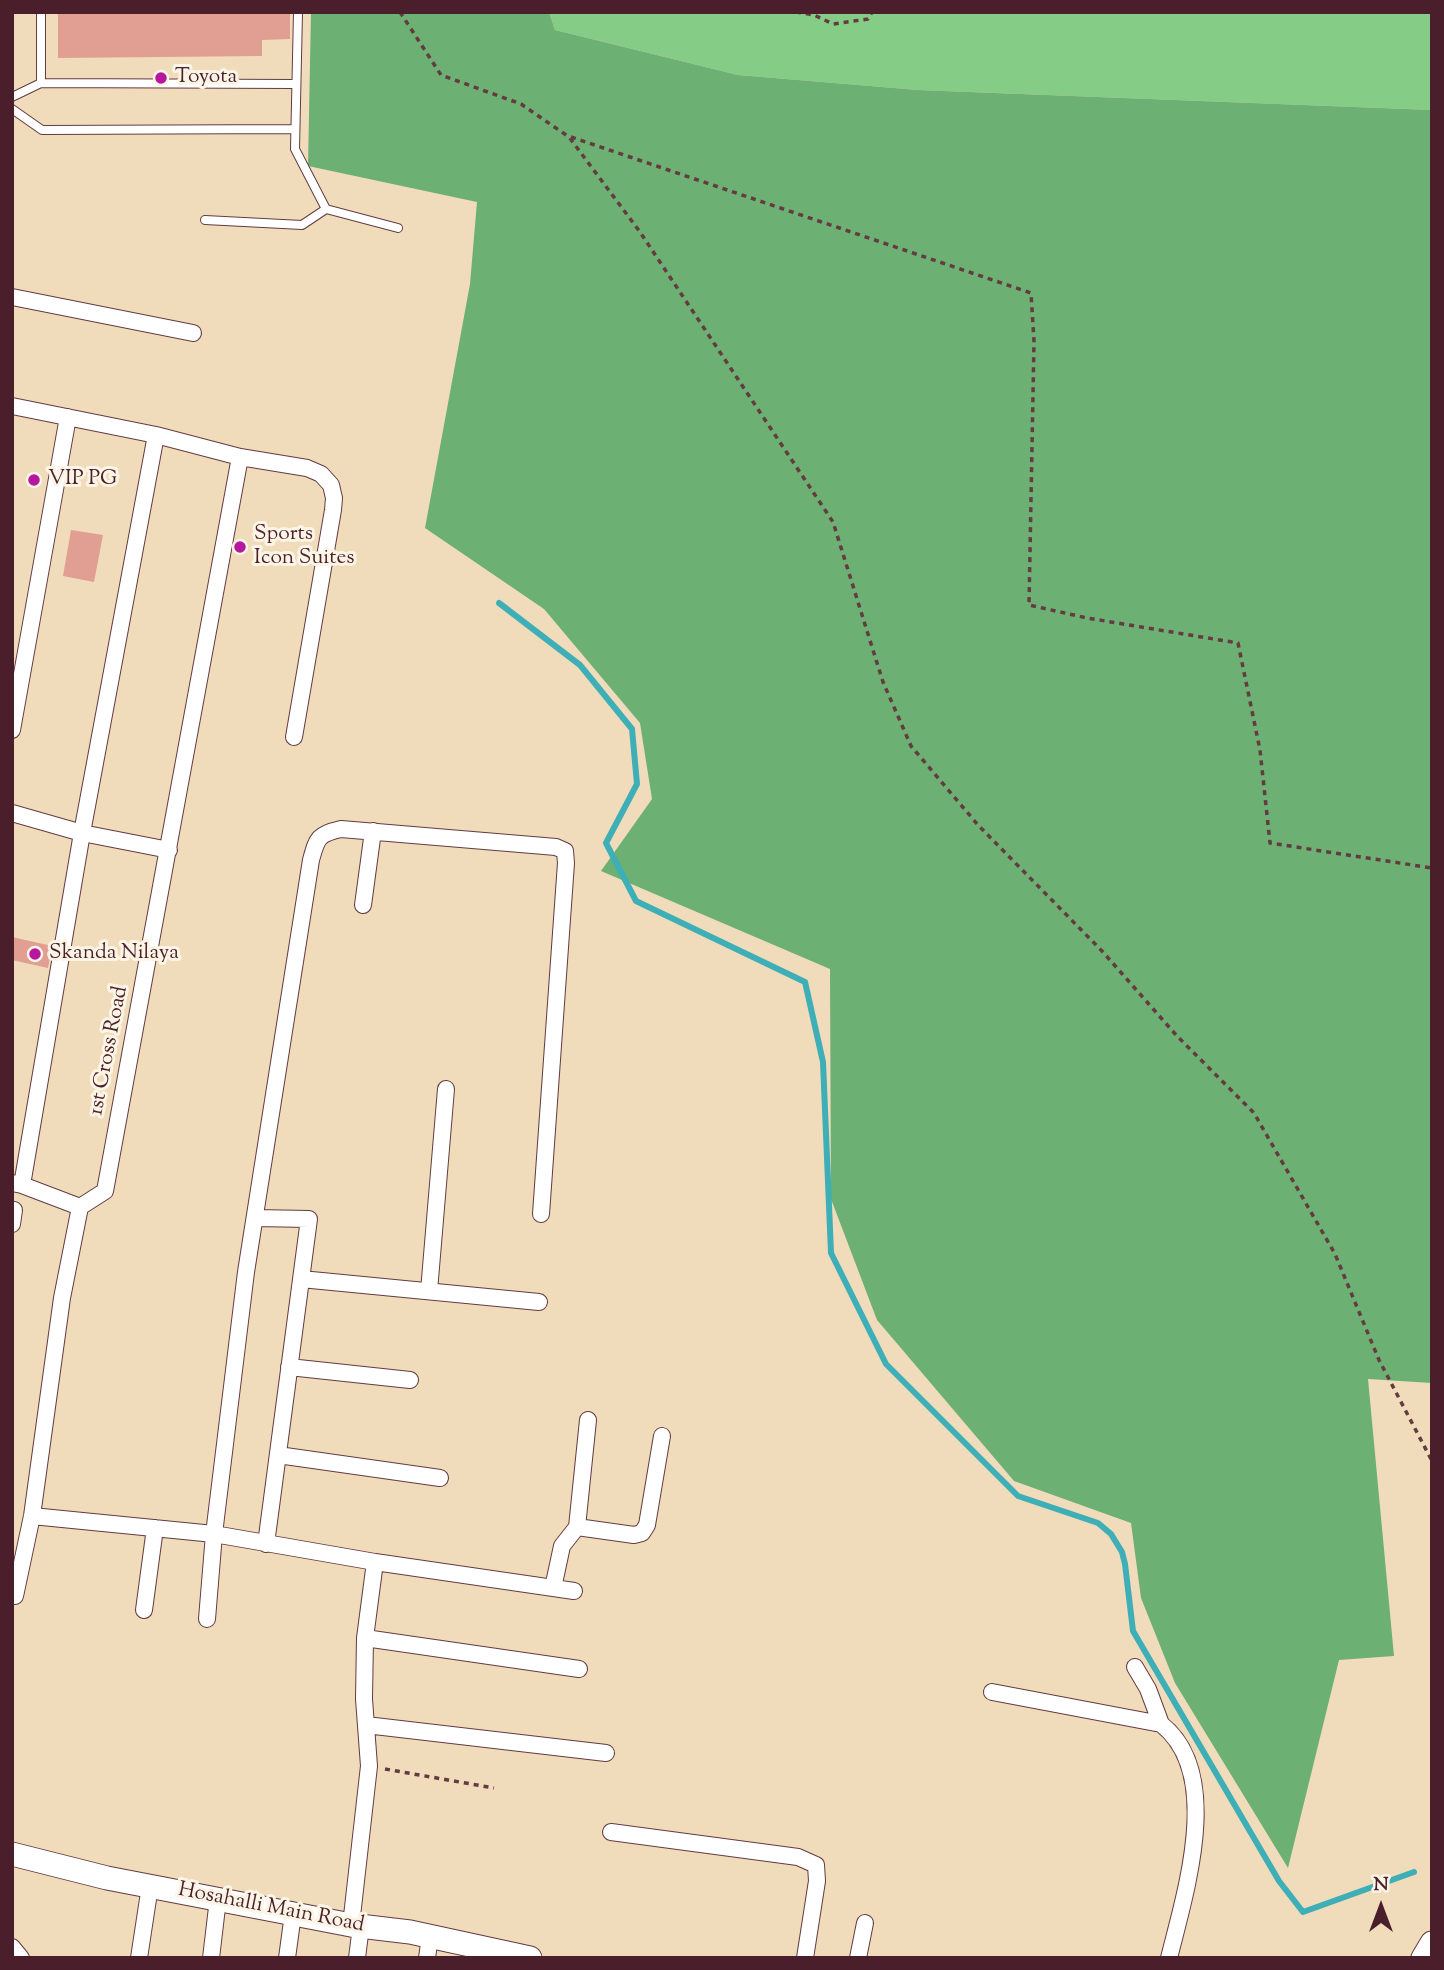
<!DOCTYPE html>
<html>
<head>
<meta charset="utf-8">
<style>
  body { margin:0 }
  #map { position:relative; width:1444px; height:1970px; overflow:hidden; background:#f0dcbb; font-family:"Sorts Mill Goudy",serif }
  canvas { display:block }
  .frame { position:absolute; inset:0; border:14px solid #4a1f2b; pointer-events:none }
  .north { position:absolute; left:1346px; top:1872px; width:70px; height:70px; -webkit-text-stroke:5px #fcf5e5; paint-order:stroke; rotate:0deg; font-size:19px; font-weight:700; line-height:28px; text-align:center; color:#4a1f2b }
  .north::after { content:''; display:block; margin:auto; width:24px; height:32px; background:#4a1f2b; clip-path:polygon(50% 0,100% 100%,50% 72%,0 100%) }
</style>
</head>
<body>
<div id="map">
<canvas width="1444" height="1970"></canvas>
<div class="frame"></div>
<div class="north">N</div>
</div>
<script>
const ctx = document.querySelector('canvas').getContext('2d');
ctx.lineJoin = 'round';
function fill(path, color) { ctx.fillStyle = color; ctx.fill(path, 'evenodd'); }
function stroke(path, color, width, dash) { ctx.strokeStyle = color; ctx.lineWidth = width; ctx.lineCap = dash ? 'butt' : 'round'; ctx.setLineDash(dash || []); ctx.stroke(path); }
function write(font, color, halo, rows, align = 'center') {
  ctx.font = font + ' "Sorts Mill Goudy",serif'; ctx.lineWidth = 6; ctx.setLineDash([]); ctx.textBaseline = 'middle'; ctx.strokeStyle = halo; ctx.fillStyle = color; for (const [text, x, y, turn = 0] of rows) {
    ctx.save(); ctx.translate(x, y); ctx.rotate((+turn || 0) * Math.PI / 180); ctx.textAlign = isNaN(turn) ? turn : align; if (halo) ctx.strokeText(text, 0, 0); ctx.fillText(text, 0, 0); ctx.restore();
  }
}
const green = new Path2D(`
  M 549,12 L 1432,12 L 1432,110 L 918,90 L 738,75 L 555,30 Z`);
const forest = new Path2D(`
  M 311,12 L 549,12 L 555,30 L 738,75 L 918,90 L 1432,110 L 1432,1383 L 1368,1379 L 1394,1656 L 1339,1660 L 1288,1868 L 1175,1683 L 1141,1598 L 1131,1523 L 1014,1481 L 877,1320 L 831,1199 L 830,969 L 601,871 L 652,799 L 640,723 L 544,609 L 425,528 L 470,284 L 477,202 L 308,166 Z`);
const stream = new Path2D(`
  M 499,603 L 580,665 L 632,729 L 637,784 L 606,843 L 636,901 L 805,982 L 823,1062 L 831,1253 L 886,1364 L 1018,1496 L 1098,1523 L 1111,1534 L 1122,1552 L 1125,1564 L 1133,1631 L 1279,1881 L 1303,1912 L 1414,1872`);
const building = new Path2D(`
  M 58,12 L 290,12 L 290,39 L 262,40 L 262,56 L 58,58 Z
  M 71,530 L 103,535 L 94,582 L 63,576 Z
  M 12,937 L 52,946 L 48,968 L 12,960 Z`);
const path = new Path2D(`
  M 400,12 L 441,75 L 521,104 L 569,137 L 640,232 L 833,522 L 883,682 L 911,746 L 978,825 L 1102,951 L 1177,1036 L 1254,1113 L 1335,1254 L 1379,1360 L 1432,1461
  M 796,12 L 814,15 L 833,24 L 868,19 L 872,12
  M 571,137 L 1031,293 L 1034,341 L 1029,605 L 1087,618 L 1238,643 L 1260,750 L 1270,843 L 1432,868
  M 385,1769 L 494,1788`);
const lane = new Path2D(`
  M 298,12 L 295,149 L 326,209 L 398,228
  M 41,83 L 41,12
  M 12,97 L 41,83 L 295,84
  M 12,109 L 42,130 L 294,129
  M 205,220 L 302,225 L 326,209`);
const street = new Path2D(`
  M 12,297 L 193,333
  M 12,406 L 156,435 L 240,457 L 307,468 L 321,474 L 331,485 L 334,498 L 333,510 L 294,737
  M 12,730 L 68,417
  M 12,813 L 82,833 L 169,850
  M 363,905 L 373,831
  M 12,1183 L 22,1185 L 82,833 L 156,435
  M 22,1185 L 80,1207
  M 255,1218 L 309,1219 L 266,1544
  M 12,1224 L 14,1210
  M 301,1279 L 539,1302
  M 429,1291 L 446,1089
  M 289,1367 L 410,1380
  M 278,1455 L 440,1478
  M 32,1516 L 214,1534 L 207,1619
  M 577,1527 L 634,1535 L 642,1533 L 647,1525 L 662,1436
  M 375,1562 L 574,1591
  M 553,1588 L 562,1546 L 577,1527 L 588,1420
  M 12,1596 L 15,1596 L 32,1516 L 62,1298 L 80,1207 L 105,1191 L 240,457
  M 144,1610 L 155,1528
  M 365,1638 L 579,1669
  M 1135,1667 L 1148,1689 L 1161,1724
  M 992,1692 L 1161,1724 C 1224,1773 1185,1893 1169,1958
  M 366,1725 L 606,1753
  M 611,1832 L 798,1857 L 816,1865 L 817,1881 L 805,1958
  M 351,1925 L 369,1766 L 364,1699 L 365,1638 L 375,1562 L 214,1534 L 246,1272 L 311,860 C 317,838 318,834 341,829 L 556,847 L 565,851 L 566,863 L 541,1214
  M 12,1947 L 21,1958
  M 139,1958 L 150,1886
  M 211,1958 L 218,1899
  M 287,1958 L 293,1914
  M 357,1958 L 361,1926
  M 427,1958 L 430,1936
  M 858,1958 L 865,1923`);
const secondary = new Path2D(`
  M 12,1854 L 107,1878 L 351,1925 L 410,1932 L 530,1958
  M 1423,1958 L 1432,1943`);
const markers = [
  [161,78,7,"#b5179e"],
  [34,480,7,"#b5179e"],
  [240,547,7,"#b5179e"],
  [35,954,7,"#b5179e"]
];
const poiNames = [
  ["Toyota",175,78],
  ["VIP PG",48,480],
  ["Sports",254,535],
  ["Icon Suites",254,559],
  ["Skanda Nilaya",49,954]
];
const streetNames = [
  ["1st Cross Road",110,1051,-79],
  ["Hosahalli Main Road",271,1909,11]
];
fill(green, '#85cc86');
fill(forest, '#6cb073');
stroke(stream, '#3eafb6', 6);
fill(building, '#e19e92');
stroke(lane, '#633b41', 10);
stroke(street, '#633b41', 18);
stroke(secondary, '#633b41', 25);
stroke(path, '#633b41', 3.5, [5, 5]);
stroke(lane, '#fff', 8);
stroke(street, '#fff', 16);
stroke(secondary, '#fff', 23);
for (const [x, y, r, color] of markers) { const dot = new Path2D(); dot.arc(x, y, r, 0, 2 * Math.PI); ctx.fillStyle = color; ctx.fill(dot); stroke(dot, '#fcf5e5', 2.5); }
write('21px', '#4a1f2b', '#fcf5e5', poiNames, 'left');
write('21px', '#4a1f2b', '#fcf5e5', streetNames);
</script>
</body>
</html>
